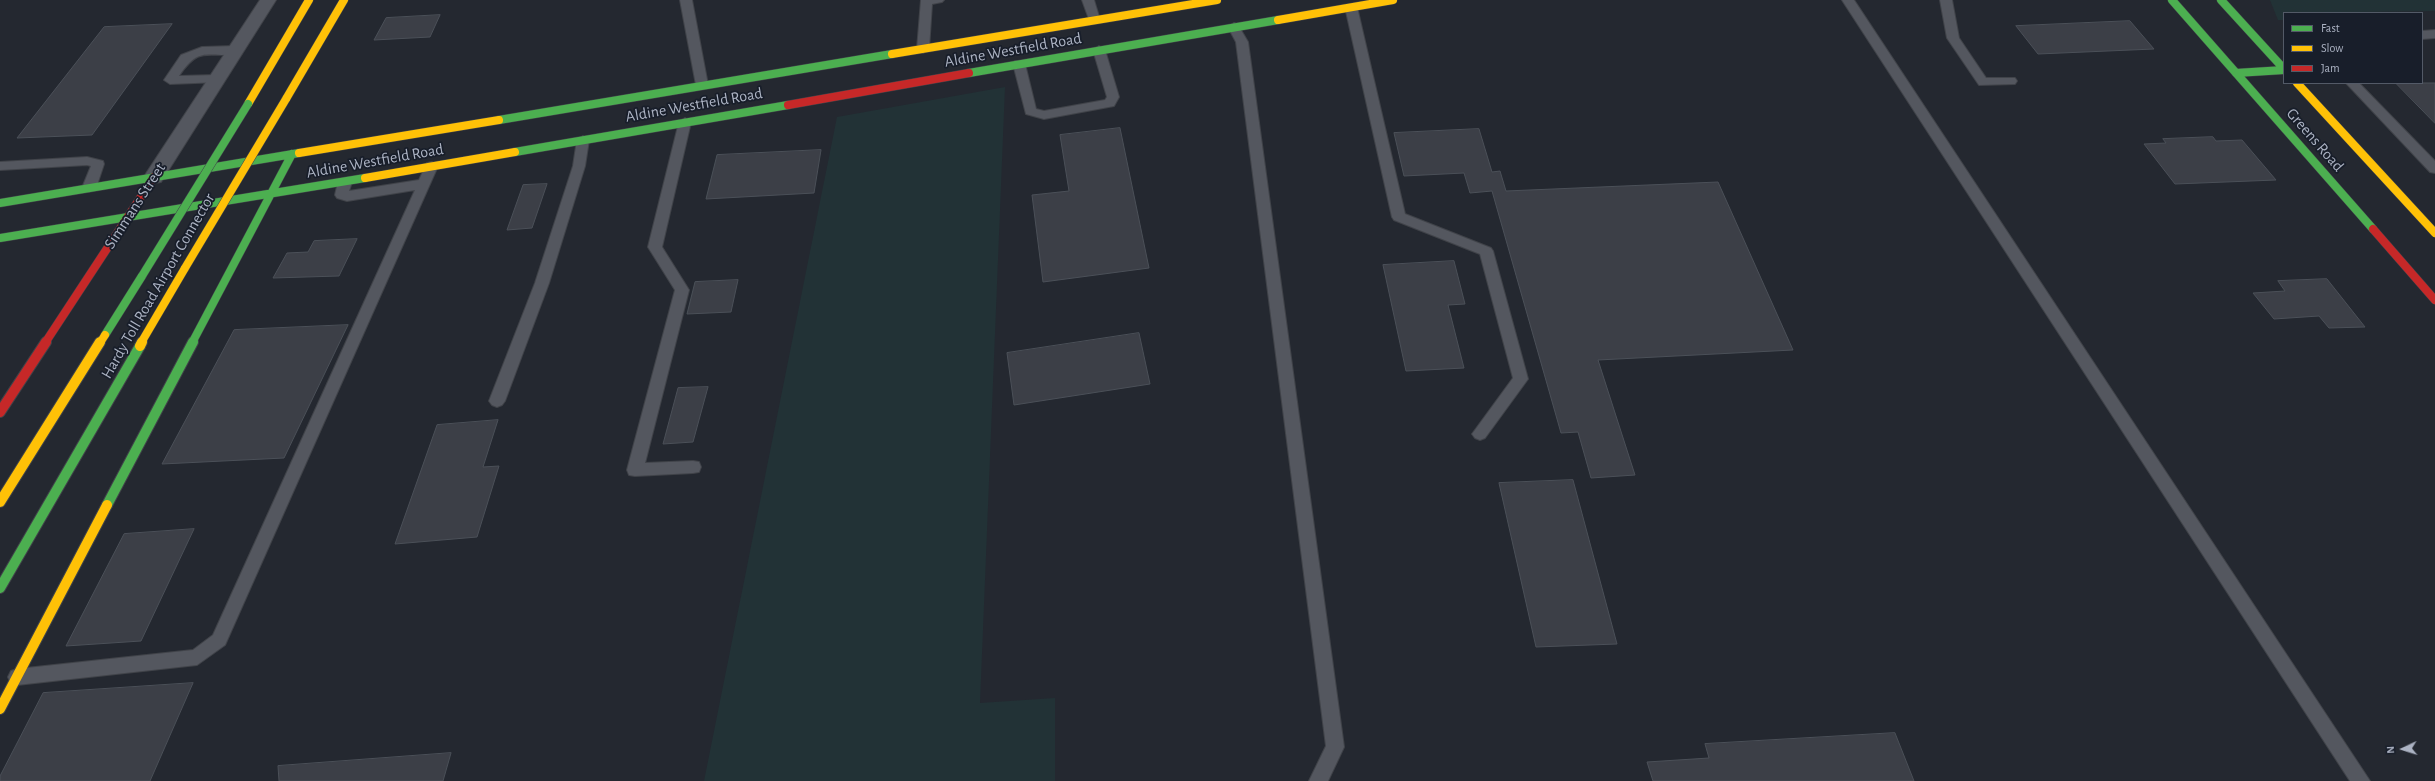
<!DOCTYPE html>
<html>
<head>
<meta charset="utf-8">
<style>
  body { margin:0 }
  #map { position:relative; width:2435px; height:781px; overflow:hidden; background:#242830; font-family:"Alegreya Sans",sans-serif }
  canvas { display:block }
  .legend { position:absolute; left:2283px; top:12px; width:140px; height:72px; box-sizing:border-box; background:#181e2a; border:1px solid #535a67; margin:0; padding:5px 7px; list-style:none; font-size:12px; color:#acb3c3 }
  .legend li { display:flex; align-items:center; gap:8px; height:20px }
  .legend b { width:20px; border:1px solid #535a67 }
  .north { position:absolute; left:2383px; top:729px; width:40px; height:40px; -webkit-text-stroke:3px #181e2a; paint-order:stroke; rotate:266deg; font-size:11px; font-weight:700; line-height:16px; text-align:center; color:#acb3c3 }
  .north::after { content:''; display:block; margin:auto; width:14px; height:18px; background:#acb3c3; clip-path:polygon(50% 0,100% 100%,50% 72%,0 100%) }
</style>
</head>
<body>
<div id="map">
<canvas width="2435" height="781"></canvas>
<ul class="legend">
<li><b style="height:5px;background:#4caf50"></b>Fast</li>
<li><b style="height:5px;background:#ffc107"></b>Slow</li>
<li><b style="height:5px;background:#c62828"></b>Jam</li>
</ul>
<div class="north">N</div>
</div>
<script>
const ctx = document.querySelector('canvas').getContext('2d');
ctx.lineJoin = 'round';
function fill(path, color) { ctx.fillStyle = color; ctx.fill(path, 'evenodd'); }
function stroke(path, color, width, dash) { ctx.strokeStyle = color; ctx.lineWidth = width; ctx.lineCap = dash ? 'butt' : 'round'; ctx.setLineDash(dash || []); ctx.stroke(path); }
function write(font, color, halo, rows, align = 'center') {
  ctx.font = font + ' "Alegreya Sans",sans-serif'; ctx.lineWidth = 3.5; ctx.setLineDash([]); ctx.textBaseline = 'middle'; ctx.strokeStyle = halo; ctx.fillStyle = color; for (const [text, x, y, turn = 0] of rows) {
    ctx.save(); ctx.translate(x, y); ctx.rotate((+turn || 0) * Math.PI / 180); ctx.textAlign = isNaN(turn) ? turn : align; if (halo) ctx.strokeText(text, 0, 0); ctx.fillText(text, 0, 0); ctx.restore();
  }
}
const green = new Path2D(`
  M 2270,0 L 2435,0 L 2435,11 L 2284,13 L 2284,20 L 2278,20 Z
  M 1005,87 L 980,703 L 1055,698 L 1055,781 L 704,781 L 837,117 Z`);
const building = new Path2D(`
  M 440,15 L 430,37 L 374,40 L 386,18 Z
  M 2130,21 L 2154,49 L 2038,54 L 2016,26 Z
  M 172,24 L 92,135 L 17,138 L 104,27 Z
  M 2396,83 L 2435,83 L 2435,123 Z
  M 1120,128 L 1149,268 L 1043,282 L 1032,195 L 1069,191 L 1060,135 Z
  M 1479,129 L 1492,172 L 1500,171 L 1506,191 L 1718,182 L 1793,350 L 1598,360 L 1635,475 L 1591,478 L 1578,432 L 1561,433 L 1492,191 L 1470,193 L 1464,173 L 1404,176 L 1394,133 Z
  M 2213,137 L 2216,141 L 2242,140 L 2276,180 L 2175,184 L 2144,144 L 2166,143 L 2163,139 Z
  M 821,150 L 814,193 L 706,199 L 717,155 Z
  M 547,184 L 532,228 L 507,230 L 523,185 Z
  M 357,239 L 339,276 L 273,278 L 287,253 L 308,252 L 314,241 Z
  M 1454,261 L 1465,304 L 1448,305 L 1464,368 L 1406,371 L 1383,265 Z
  M 2327,279 L 2365,327 L 2329,328 L 2319,316 L 2274,319 L 2253,293 L 2285,291 L 2278,281 Z
  M 738,280 L 731,312 L 687,314 L 695,282 Z
  M 348,325 L 284,458 L 162,464 L 234,330 Z
  M 1139,333 L 1150,384 L 1014,405 L 1007,353 Z
  M 708,387 L 693,442 L 663,444 L 678,388 Z
  M 498,420 L 483,467 L 499,466 L 477,537 L 395,544 L 437,425 Z
  M 1573,480 L 1617,644 L 1536,647 L 1499,483 Z
  M 194,529 L 141,641 L 66,646 L 124,534 Z
  M 193,683 L 150,781 L 0,781 L 0,776 L 43,693 Z
  M 1895,733 L 1914,781 L 1653,781 L 1647,762 L 1709,758 L 1705,744 Z
  M 451,753 L 443,781 L 279,781 L 278,766 Z`);
const lane = new Path2D(`
  M 680,0 L 692,0 L 708,85 L 706,88 L 698,88 L 696,85 Z
  M 921,0 L 944,0 L 942,2 L 932,4 L 929,49 L 923,53 L 917,49 Z
  M 1082,0 L 1094,0 L 1100,20 L 1098,22 L 1090,22 Z
  M 1842,0 L 1854,0 L 2370,781 L 2350,781 Z
  M 1940,0 L 1952,0 L 1959,38 L 1986,78 L 2015,78 L 2017,81 L 2015,84 L 1979,85 L 1947,38 Z
  M 1351,4 L 1357,7 L 1405,214 L 1491,248 L 1493,251 L 1528,379 L 1485,438 L 1480,440 L 1475,438 L 1472,434 L 1475,430 L 1513,378 L 1480,254 L 1394,220 L 1392,217 L 1345,7 Z
  M 1234,23 L 1238,25 L 1248,42 L 1344,747 L 1328,781 L 1309,781 L 1326,746 L 1236,42 L 1228,27 Z
  M 2435,30 L 2435,38 L 2422,39 L 2422,31 Z
  M 235,46 L 241,50 L 239,53 C 209,60 201,43 179,76 L 216,75 L 222,79 L 220,82 L 170,84 L 164,80 L 181,55 L 202,47 Z
  M 1099,46 L 1105,50 L 1119,97 L 1114,106 L 1044,119 L 1026,114 L 1013,64 L 1015,61 L 1023,61 L 1025,64 L 1036,109 L 1044,111 L 1105,100 L 1107,97 L 1093,50 Z
  M 2346,83 L 2359,83 L 2435,161 L 2435,173 L 2430,172 Z
  M 685,118 L 691,122 L 662,247 L 689,290 L 645,463 L 693,461 L 699,462 L 701,467 L 699,472 L 693,473 L 635,476 L 629,475 L 627,470 L 675,290 L 648,247 L 679,122 Z
  M 583,136 L 589,140 L 585,166 L 549,283 L 505,401 L 502,405 L 497,407 L 492,405 L 489,401 L 535,283 L 573,166 L 577,140 Z
  M 87,157 L 103,161 L 104,164 L 96,188 L 89,192 L 82,188 L 91,166 L 87,165 L 0,170 L 0,162 Z
  M 432,162 L 438,166 L 225,645 L 197,665 L 17,685 L 11,683 L 8,677 L 11,671 L 17,669 L 193,650 L 213,635 L 415,190 L 347,201 L 337,198 L 335,195 L 338,182 L 345,178 L 350,179 L 352,182 L 349,191 L 419,180 L 427,163 Z`);
const street = new Path2D(`
  M 260,0 L 276,0 L 161,182 L 154,183 L 147,182 L 144,177 L 147,172 Z`);
const fastFar1 = new Path2D(`
  M 2172,0 L 2373,229
  M 2221,0 L 2284,69
  M 969,73 L 1278,20
  M 2236,73 L 2284,70
  M 499,120 L 892,54
  M 515,152 L 788,105
  M 0,203 L 299,153
  M 0,238 L 365,178
  M 105,335 L 142,276
  M 192,343 L 292,154`);
const fast = new Path2D(`
  M 107,505 L 193,342
  M 0,588 L 140,346`);
const slowFar1 = new Path2D(`
  M 1278,20 L 1393,0
  M 892,54 L 1217,0
  M 2297,83 L 2435,233
  M 286,99 L 344,0
  M 248,104 L 309,0
  M 299,153 L 499,120
  M 365,178 L 515,152
  M 100,343 L 105,335
  M 141,343 L 185,268`);
const slow = new Path2D(`
  M 140,346 L 142,342
  M 0,502 L 100,342
  M 0,709 L 107,505`);
const jamFar1 = new Path2D(`
  M 788,105 L 969,73
  M 2373,229 L 2435,300
  M 45,343 L 154,177`);
const jam = new Path2D(`
  M 0,412 L 46,342`);
const fastBridge = new Path2D(`
  M 142,276 L 248,104`);
const slowBridge = new Path2D(`
  M 185,268 L 286,99`);
const streetNames = [
  ["Aldine Westfield Road",1013,50,-10],
  ["Aldine Westfield Road",694,105,-10],
  ["Greens Road",2315,140,49],
  ["Aldine Westfield Road",375,161,-10],
  ["Simmans Street",135,206,-57],
  ["Hardy Toll Road Airport Connector",158,286,-60]
];
fill(green, '#223236');
fill(building, '#3c3f47');
stroke(building, '#4b5058', 1);
stroke(lane, '#404349', 2);
stroke(street, '#404349', 2);
stroke(fastFar1, '#404349', 9);
stroke(fast, '#404349', 12);
stroke(slowFar1, '#404349', 9);
stroke(slow, '#404349', 12);
stroke(jamFar1, '#404349', 9);
stroke(jam, '#404349', 12);
fill(lane, '#54575f');
fill(street, '#54575f');
stroke(fastFar1, '#4caf50', 8);
stroke(fast, '#4caf50', 10);
stroke(slowFar1, '#ffc107', 8);
stroke(slow, '#ffc107', 10);
stroke(jamFar1, '#c62828', 8);
stroke(jam, '#c62828', 10);
stroke(fastBridge, '#40444c', 9, []);
stroke(slowBridge, '#40444c', 9, []);
stroke(fastBridge, '#4caf50', 8);
stroke(slowBridge, '#ffc107', 8);
write('16px', '#acb3c3', '#181e2a', streetNames);
</script>
</body>
</html>
